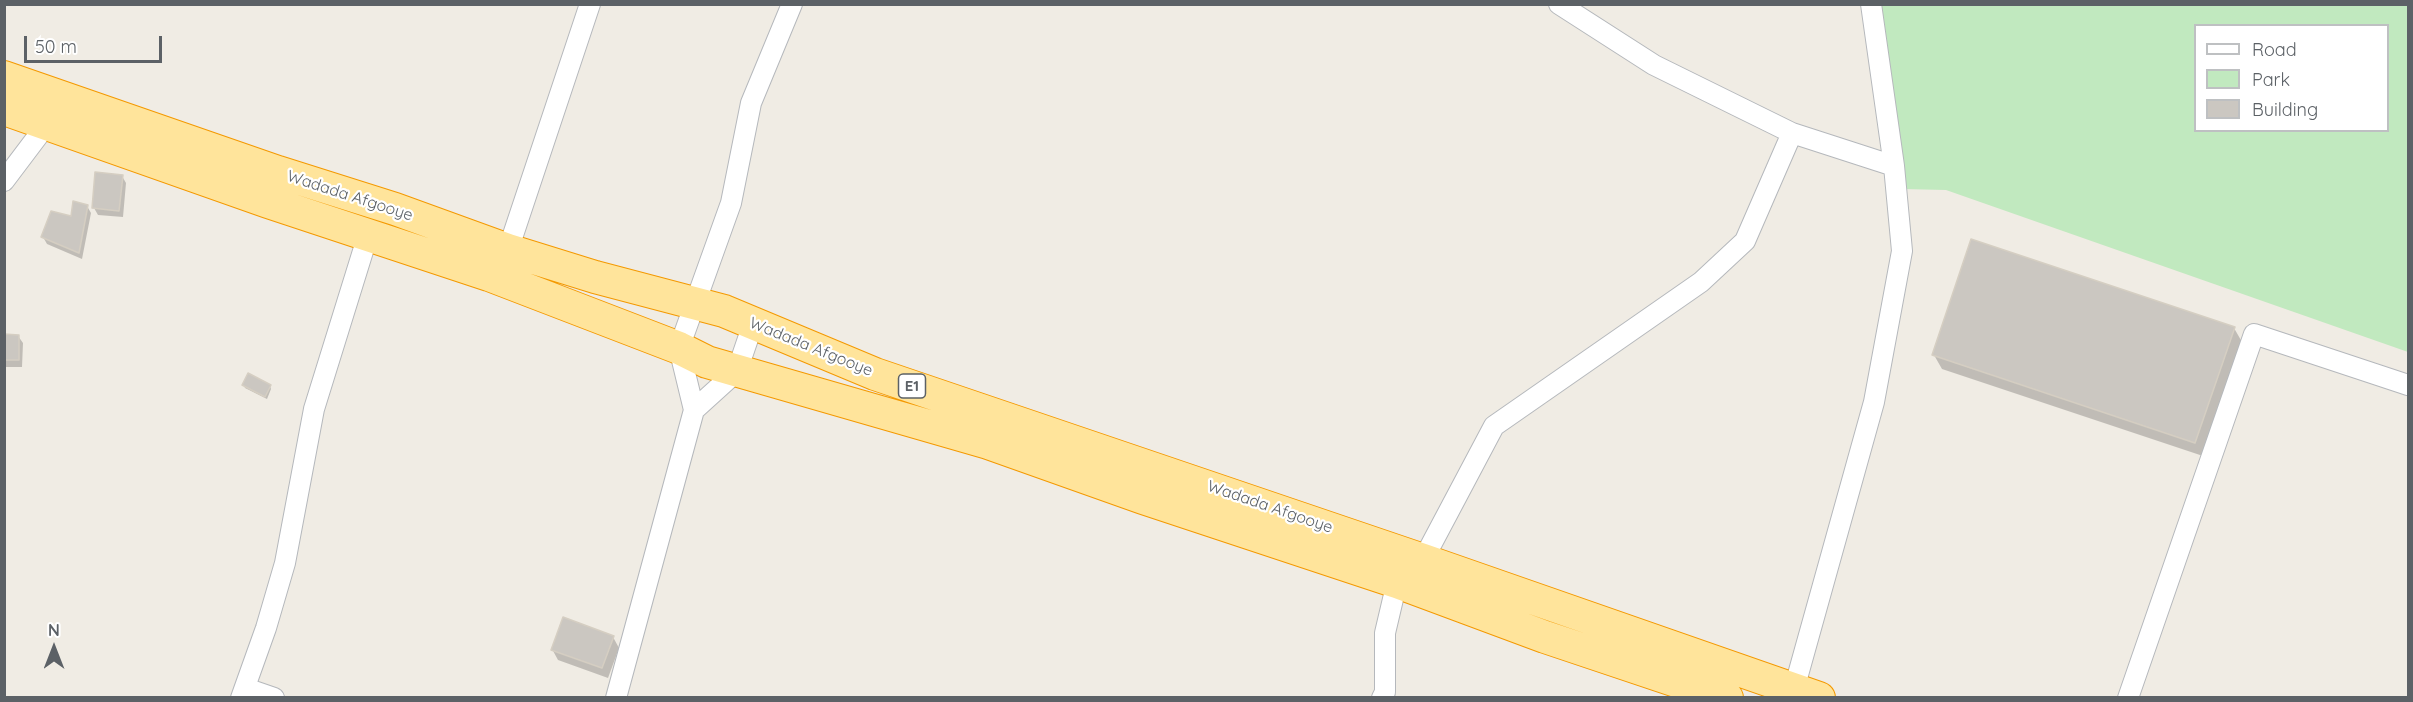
<!DOCTYPE html>
<html>
<head>
<meta charset="utf-8">
<style>
  body { margin:0 }
  #map { position:relative; width:2413px; height:702px; overflow:hidden; background:#f0ece4; font-family:Quicksand,sans-serif }
  canvas { display:block }
  .frame { position:absolute; inset:0; border:6px solid #5c6166; pointer-events:none }
  .legend { position:absolute; left:2194px; top:24px; width:195px; height:108px; box-sizing:border-box; background:#fff; border:2px solid #bec0c2; margin:0; padding:8px 10px; list-style:none; font-size:18px; color:#5c6166 }
  .legend li { display:flex; align-items:center; gap:12px; height:30px }
  .legend b { width:30px; border:2px solid #bec0c2 }
  .north { position:absolute; left:24px; top:618px; width:60px; height:60px; -webkit-text-stroke:4px #fff; paint-order:stroke; rotate:0deg; font-size:16px; font-weight:700; line-height:24px; text-align:center; color:#5c6166 }
  .north::after { content:''; display:block; margin:auto; width:21px; height:27px; background:#5c6166; clip-path:polygon(50% 0,100% 100%,50% 72%,0 100%) }
  .scale { position:absolute; left:24px; top:36px; width:138px; height:27px; box-sizing:border-box; border:3px solid #5c6166; border-top:0; padding-left:8px; font-size:18px; line-height:21px; white-space:nowrap; color:#5c6166; -webkit-text-stroke:4px #fff; paint-order:stroke }
</style>
</head>
<body>
<div id="map">
<canvas width="2413" height="702"></canvas>
<div class="frame"></div>
<ul class="legend">
<li><b style="height:8px;background:#fff"></b>Road</li>
<li><b style="height:16px;background:#c1e9bf"></b>Park</li>
<li><b style="height:16px;background:#cbc7c1"></b>Building</li>
</ul>
<div class="north">N</div>
<div class="scale">50 m</div>
</div>
<script>
const ctx = document.querySelector('canvas').getContext('2d');
ctx.lineJoin = 'round';
function fill(path, color) { ctx.fillStyle = color; ctx.fill(path, 'evenodd'); }
function stroke(path, color, width, dash) { ctx.strokeStyle = color; ctx.lineWidth = width; ctx.lineCap = dash ? 'butt' : 'round'; ctx.setLineDash(dash || []); ctx.stroke(path); }
function write(font, color, halo, rows, align = 'center') {
  ctx.font = font + ' Quicksand,sans-serif'; ctx.lineWidth = 4.5; ctx.setLineDash([]); ctx.textBaseline = 'middle'; ctx.strokeStyle = halo; ctx.fillStyle = color; for (const [text, x, y, turn = 0] of rows) {
    ctx.save(); ctx.translate(x, y); ctx.rotate((+turn || 0) * Math.PI / 180); ctx.textAlign = isNaN(turn) ? turn : align; if (halo) ctx.strokeText(text, 0, 0); ctx.fillText(text, 0, 0); ctx.restore();
  }
}
const green = new Path2D(`
  M 1876,5 L 2408,5 L 2408,352 L 1946,190 L 1902,189 ZM 2196,26 L 2388,26 L 2388,130 L 2196,130 Z`);
const shadow = new Path2D(`
  M 122,176 L 126,183 L 123,217 L 98,215 L 94,208 Z
  M 87,206 L 91,213 L 82,259 L 47,244 L 43,237 Z
  M 2234,328 L 2242,342 L 2203,456 L 1942,369 L 1934,355 Z
  M 4,336 L 18,336 L 23,343 L 22,367 L 4,367 Z
  M 244,385 L 270,386 L 271,389 L 267,399 L 245,388 Z
  M 613,637 L 619,648 L 608,678 L 558,660 L 552,649 Z`);
const building = new Path2D(`
  M 95,172 L 123,175 L 119,211 L 92,208 Z
  M 73,201 L 88,205 L 79,253 L 41,237 L 51,211 L 71,216 Z
  M 1971,239 L 2235,327 L 2195,443 L 1932,355 Z
  M 4,334 L 19,335 L 19,360 L 4,360 Z
  M 248,373 L 271,385 L 265,397 L 242,385 Z
  M 563,617 L 614,636 L 602,668 L 551,650 Z`);
const minor = new Path2D(`
  M 1559,4 L 1654,65 L 1792,133
  M 4,181 L 47,124
  M 508,250 L 590,4
  M 694,410 L 737,371 L 753,324
  M 1423,560 L 1494,426 L 1701,282 L 1745,241 L 1792,133 L 1894,166 L 1871,4
  M 245,688 L 274,698
  M 1794,689 L 1874,402 L 1902,251 L 1894,166
  M 241,698 L 266,628 L 285,563 L 314,409 L 368,235
  M 616,698 L 694,410 L 679,348 L 731,203 L 751,103 L 792,4
  M 1382,698 L 1385,692 L 1385,633 L 1397,582
  M 2128,698 L 2254,334 L 2408,385`);
const trunk = new Path2D(`
  M 4,77 L 278,172 L 395,209 L 508,250 L 595,277 L 724,311 L 875,374 L 1423,560 L 1819,698
  M 4,109 L 268,202 L 489,275 L 679,348 L 707,362 L 988,443 L 1143,498 L 1397,582 L 1545,637 L 1727,698`);
const shields = [
  [912,386,27]
];
const shieldNames = [
  ["E1",912,386]
];
const streetNames = [
  ["Wadada Afgooye",350,196,18],
  ["Wadada Afgooye",811,347,22],
  ["Wadada Afgooye",1270,507,19]
];
fill(green, '#c1e9bf');
fill(shadow, '#0003');
fill(building, '#cbc7c1');
stroke(building, '#d5cec2', 1.5);
stroke(minor, '#b5b8bc', 22);
stroke(trunk, '#f49900', 34);
stroke(minor, '#fff', 20);
stroke(trunk, '#ffe49b', 32);
for (const [x, y, w] of shields) { const box = new Path2D(); box.roundRect(x - w / 2, y - 12, w, 24, 4.5); ctx.fillStyle = '#fff'; ctx.fill(box); stroke(box, '#5c6166', 1.5); }
write('bold 15px', '#5c6166', null, shieldNames);
write('16px', '#5c6166', '#fff', streetNames);
</script>
</body>
</html>
